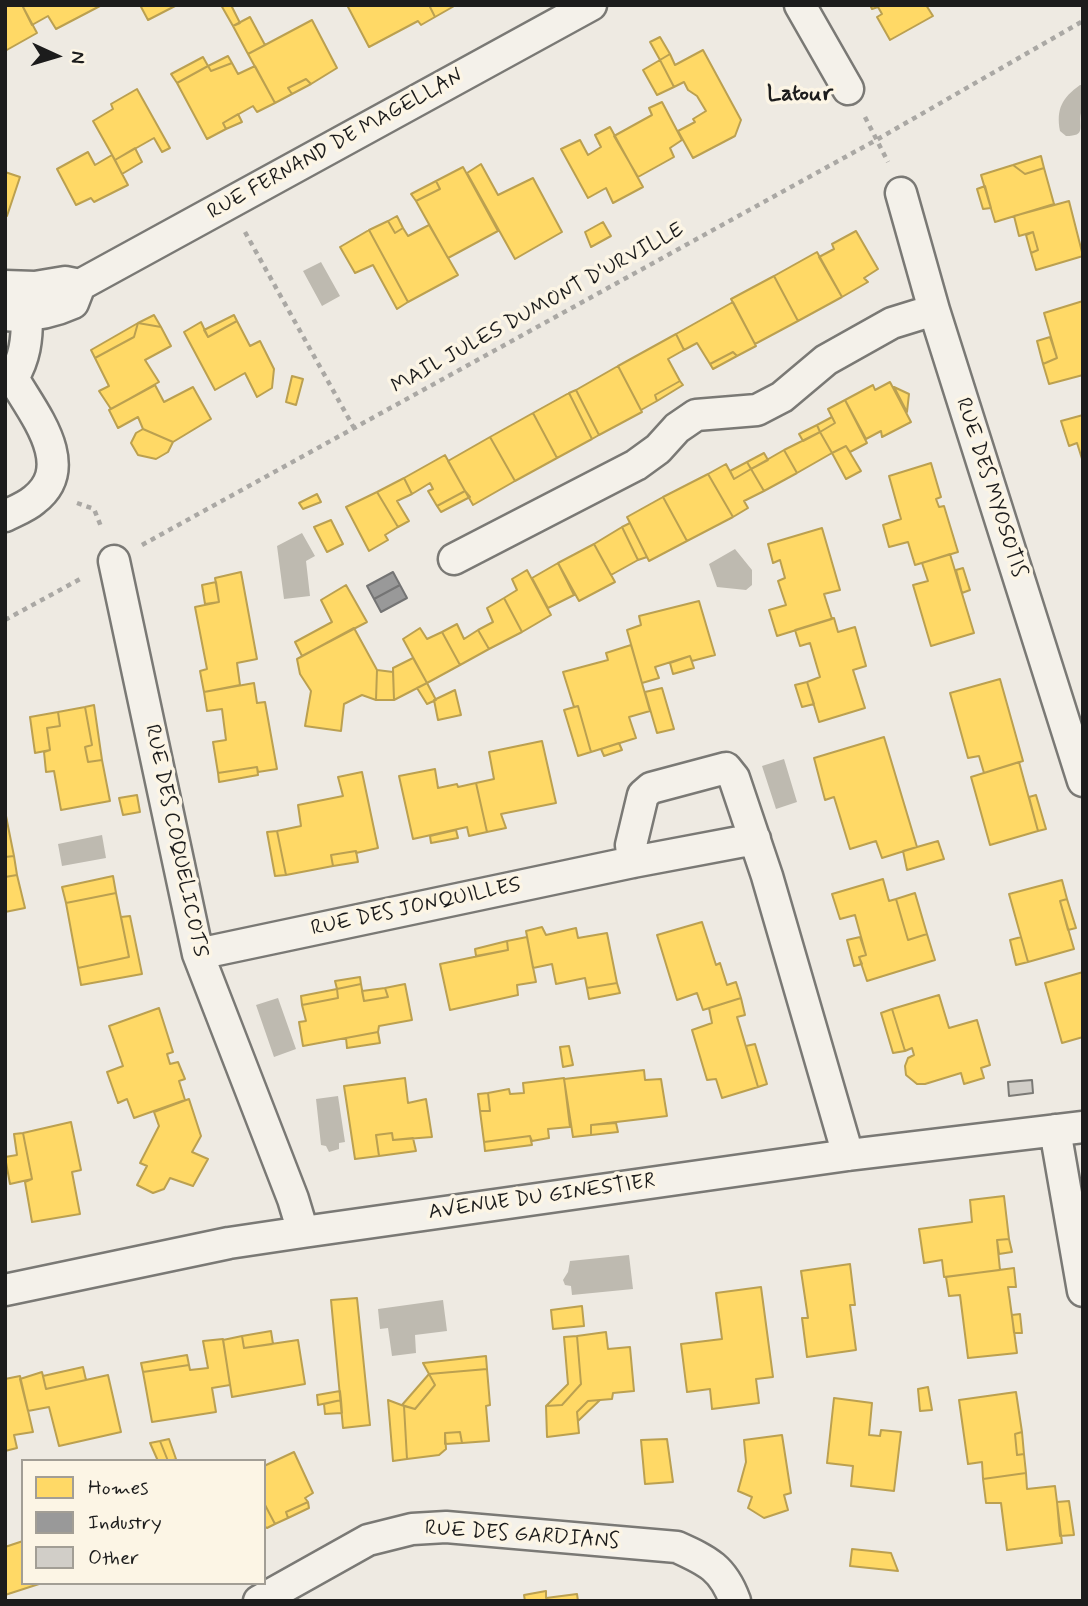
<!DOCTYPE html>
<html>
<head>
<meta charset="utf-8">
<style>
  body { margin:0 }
  #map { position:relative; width:1088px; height:1606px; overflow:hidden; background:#eeeae2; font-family:Mynerve,sans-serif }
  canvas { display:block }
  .frame { position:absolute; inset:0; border:7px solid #1c1c1c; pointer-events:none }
  .legend { position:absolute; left:21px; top:1459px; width:245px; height:126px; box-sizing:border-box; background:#fcf5e5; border:2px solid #a29e95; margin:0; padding:9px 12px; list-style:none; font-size:21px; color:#1c1c1c }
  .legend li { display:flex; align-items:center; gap:14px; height:35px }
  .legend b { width:35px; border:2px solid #a29e95 }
  .north { position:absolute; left:21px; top:21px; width:70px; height:70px; -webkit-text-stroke:5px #fcf5e5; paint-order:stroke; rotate:94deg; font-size:19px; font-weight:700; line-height:28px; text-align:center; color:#1c1c1c }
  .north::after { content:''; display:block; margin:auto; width:24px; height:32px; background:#1c1c1c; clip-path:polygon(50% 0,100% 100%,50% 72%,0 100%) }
</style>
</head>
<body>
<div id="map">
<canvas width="1088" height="1606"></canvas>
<div class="frame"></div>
<ul class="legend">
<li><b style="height:19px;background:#ffd966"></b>Homes</li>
<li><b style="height:19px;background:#999"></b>Industry</li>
<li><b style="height:19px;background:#d1cec8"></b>Other</li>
</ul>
<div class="north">N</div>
</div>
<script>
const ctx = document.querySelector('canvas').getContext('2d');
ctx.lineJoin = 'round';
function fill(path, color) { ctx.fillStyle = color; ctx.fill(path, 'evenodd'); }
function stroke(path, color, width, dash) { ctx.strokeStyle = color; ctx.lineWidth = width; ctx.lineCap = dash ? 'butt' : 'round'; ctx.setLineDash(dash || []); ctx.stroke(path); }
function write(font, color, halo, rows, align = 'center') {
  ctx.font = font + ' Mynerve,sans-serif'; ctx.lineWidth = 7; ctx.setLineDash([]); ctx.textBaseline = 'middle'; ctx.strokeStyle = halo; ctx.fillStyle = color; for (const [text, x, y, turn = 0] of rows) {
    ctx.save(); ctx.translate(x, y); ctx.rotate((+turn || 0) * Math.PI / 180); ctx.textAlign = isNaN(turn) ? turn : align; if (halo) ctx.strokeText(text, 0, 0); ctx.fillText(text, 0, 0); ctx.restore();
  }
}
const water = new Path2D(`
  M 1080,85 L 1083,85 C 1083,95 1082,104 1081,113 C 1078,127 1087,136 1066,136 L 1060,131 C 1056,109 1062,98 1080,85 Z
  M 321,262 L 340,296 L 322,306 L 303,271 Z
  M 302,533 L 315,556 L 306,561 L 310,596 L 284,599 L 277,546 Z
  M 735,549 L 752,570 L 752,585 L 746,590 L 717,587 L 709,564 Z
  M 784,759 L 797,802 L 776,809 L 762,766 Z
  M 102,835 L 106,858 L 62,866 L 58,844 Z
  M 278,998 L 296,1049 L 274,1057 L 256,1005 Z
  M 338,1096 L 345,1142 L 339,1143 L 339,1149 L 329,1152 L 326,1146 L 321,1145 L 316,1099 Z
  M 629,1255 L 633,1289 L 572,1295 L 571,1286 L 565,1285 L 563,1280 L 568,1272 L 570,1261 Z
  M 443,1300 L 447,1331 L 415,1335 L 416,1353 L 392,1356 L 388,1328 L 380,1329 L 378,1309 Z`);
const homes = new Path2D(`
  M 5,5 L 22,5 L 37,33 L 5,51 Z
  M 22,5 L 100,5 L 100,6 L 56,29 L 48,16 L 32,25 Z
  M 140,5 L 177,5 L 148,20 Z
  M 221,5 L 231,5 L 240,23 L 233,26 Z
  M 347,5 L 429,5 L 435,17 L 421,25 L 418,21 L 369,47 Z
  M 429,5 L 456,5 L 435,17 Z
  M 870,5 L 926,5 L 933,16 L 890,40 L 877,17 L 882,14 L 878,7 L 872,9 Z
  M 250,17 L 265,45 L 248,54 L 233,26 Z
  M 312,20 L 337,68 L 311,84 L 306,79 L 288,88 L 292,94 L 275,103 L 248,54 Z
  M 660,37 L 670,54 L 660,60 L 650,42 Z
  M 703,50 L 741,120 L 735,136 L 693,158 L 678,131 L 695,122 L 693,119 L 706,111 L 697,96 L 688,90 L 684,82 L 674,87 L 660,60 L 670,54 L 675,65 Z
  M 228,56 L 232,63 L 211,71 L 208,66 Z
  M 203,57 L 208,66 L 177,83 L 171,74 Z
  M 660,60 L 674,87 L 657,95 L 643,70 Z
  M 232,63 L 238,74 L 255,66 L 275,103 L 257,112 L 253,106 L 223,123 L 226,129 L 207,139 L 177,83 L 208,66 L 211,71 Z
  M 306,79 L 311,84 L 292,94 L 288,88 Z
  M 137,89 L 170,148 L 162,152 L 154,138 L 115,160 L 93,121 L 113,109 L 111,104 Z
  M 662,102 L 682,140 L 670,148 L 674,157 L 638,177 L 614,136 L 652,115 L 649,108 Z
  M 238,114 L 242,122 L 226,129 L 223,123 Z
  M 610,127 L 643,187 L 613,203 L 606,188 L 588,198 L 561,149 L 580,140 L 588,155 L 601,147 L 595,135 Z
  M 135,148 L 142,162 L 122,174 L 115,160 Z
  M 88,152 L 95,165 L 112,155 L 128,185 L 94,202 L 91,198 L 76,205 L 57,169 Z
  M 1041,156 L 1044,168 L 1025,174 L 1013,165 Z
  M 481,164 L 498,195 L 533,178 L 562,232 L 515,259 L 467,173 Z
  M 1013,165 L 1025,174 L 1044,168 L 1054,204 L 995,222 L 981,175 Z
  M 463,167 L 498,231 L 448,258 L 416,201 L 440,189 L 436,181 Z
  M 5,172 L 20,177 L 7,216 L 5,215 Z
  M 436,181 L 440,189 L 416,201 L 411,194 Z
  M 985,186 L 991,208 L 983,209 L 977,189 Z
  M 1069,201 L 1083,256 L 1036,270 L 1031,253 L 1038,250 L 1033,232 L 1019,236 L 1014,216 Z
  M 397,216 L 403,228 L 395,233 L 388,221 Z
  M 388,221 L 395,233 L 403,228 L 408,236 L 429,225 L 458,275 L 408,302 L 369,230 Z
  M 603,222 L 611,236 L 591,247 L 585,232 Z
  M 369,230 L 408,302 L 397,309 L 373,265 L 355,273 L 340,247 Z
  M 856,231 L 878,269 L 864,278 L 868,282 L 842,297 L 819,257 L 834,249 L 832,244 Z
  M 1033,232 L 1038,250 L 1031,253 L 1026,235 Z
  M 817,252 L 842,297 L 798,321 L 774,276 Z
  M 774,276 L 798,321 L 755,344 L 731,299 Z
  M 1083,301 L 1083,375 L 1049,384 L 1043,364 L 1057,358 L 1044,313 Z
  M 733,302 L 756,346 L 737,356 L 733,352 L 710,364 L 697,343 L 684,350 L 676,334 Z
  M 154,315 L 161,327 L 138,323 Z
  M 234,315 L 237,321 L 208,337 L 204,330 Z
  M 237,321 L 250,346 L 260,341 L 274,369 L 272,388 L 257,397 L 245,373 L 215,390 L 184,332 L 201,322 L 208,337 Z
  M 138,323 L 134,337 L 95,358 L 91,350 Z
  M 138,323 L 161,327 L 171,346 L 145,360 L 159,382 L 111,409 L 99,391 L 109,386 L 95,358 L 134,337 Z
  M 676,334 L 684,350 L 668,359 L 680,381 L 655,395 L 657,401 L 641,410 L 618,366 Z
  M 1050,337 L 1057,358 L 1043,364 L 1037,341 Z
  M 733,352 L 737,356 L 713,369 L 710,364 Z
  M 618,366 L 642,412 L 599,435 L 576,390 Z
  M 292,376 L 303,379 L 296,405 L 286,402 Z
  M 680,381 L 683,385 L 657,401 L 655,395 Z
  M 890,382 L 911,422 L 882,437 L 881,431 L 866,439 L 845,400 L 873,385 L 875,390 Z
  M 155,385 L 164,402 L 193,387 L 211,419 L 173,442 L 143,429 L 138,417 L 118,428 L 109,410 Z
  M 894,387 L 909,394 L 907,412 Z
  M 576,390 L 599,435 L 592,439 L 569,393 Z
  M 569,393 L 592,439 L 557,458 L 533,413 Z
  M 845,400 L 867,443 L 850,452 L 846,446 L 832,453 L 820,432 L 835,423 L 828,409 Z
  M 533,413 L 557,458 L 515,481 L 490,437 Z
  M 1083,415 L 1083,462 L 1077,443 L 1069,446 L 1061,421 Z
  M 832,417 L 835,423 L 820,432 L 817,425 Z
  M 817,425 L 820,432 L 803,441 L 799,434 Z
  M 143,429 L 173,442 L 168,452 L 156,459 L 138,455 L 131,443 L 136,433 Z
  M 820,432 L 832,453 L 797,473 L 784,450 Z
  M 490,437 L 515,481 L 473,505 L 448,461 Z
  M 846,446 L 861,471 L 846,479 L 832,453 Z
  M 784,450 L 797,473 L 764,491 L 751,469 Z
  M 764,453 L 768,460 L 751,469 L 747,462 Z
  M 445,455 L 465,491 L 437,506 L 428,491 L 433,489 L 430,483 L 412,494 L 404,478 Z
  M 747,462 L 751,469 L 734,479 L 730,471 Z
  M 931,463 L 941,497 L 936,499 L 939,507 L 944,506 L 958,552 L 915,565 L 908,542 L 889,547 L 883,525 L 901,519 L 889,476 Z
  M 726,464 L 734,479 L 751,469 L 764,491 L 744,501 L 748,508 L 733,517 L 708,474 Z
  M 708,474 L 733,517 L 687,541 L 663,497 Z
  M 404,478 L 412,494 L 397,501 L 409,521 L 398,527 L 377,492 Z
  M 465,491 L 470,497 L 441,512 L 437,506 Z
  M 377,492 L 398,527 L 385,535 L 388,540 L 369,551 L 346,507 Z
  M 317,494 L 321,502 L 303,509 L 299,503 Z
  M 663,497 L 687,541 L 649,561 L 627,517 Z
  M 331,520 L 343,544 L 327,552 L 314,527 Z
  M 630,523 L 647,557 L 638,560 L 622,527 Z
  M 622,527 L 638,560 L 611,575 L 594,544 Z
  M 822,528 L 840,590 L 824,594 L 832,619 L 777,636 L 769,610 L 786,605 L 778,581 L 785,578 L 780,560 L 773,563 L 768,544 Z
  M 594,544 L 615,582 L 579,601 L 558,563 Z
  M 950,554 L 974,633 L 931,646 L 913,585 L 928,581 L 922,563 Z
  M 558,563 L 574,595 L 548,608 L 532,578 Z
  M 963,568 L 970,590 L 962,593 L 956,570 Z
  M 527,570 L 551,615 L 522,632 L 504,598 L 517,590 L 512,579 Z
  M 241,572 L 257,659 L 237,663 L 240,685 L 204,692 L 200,671 L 207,669 L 195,607 L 219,602 L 215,578 Z
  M 216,582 L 219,602 L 205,604 L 202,585 Z
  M 346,585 L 367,622 L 302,656 L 295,642 L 332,622 L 321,600 Z
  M 504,598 L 522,632 L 489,649 L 478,630 L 493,622 L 487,608 Z
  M 699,601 L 715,655 L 692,661 L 690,656 L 655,667 L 659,678 L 642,683 L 627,630 L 641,625 L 639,616 Z
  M 834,618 L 838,632 L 855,627 L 866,666 L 853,670 L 865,708 L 819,722 L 807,682 L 820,677 L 810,643 L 800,646 L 795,630 Z
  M 457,624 L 464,639 L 478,630 L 489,649 L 460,665 L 442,632 Z
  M 354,628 L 377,670 L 376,700 L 362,695 L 344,704 L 341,731 L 305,726 L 311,691 L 300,674 L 297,659 Z
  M 420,628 L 427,639 L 442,632 L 460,665 L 427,683 L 403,639 Z
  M 631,645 L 650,711 L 629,717 L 636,738 L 591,752 L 578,706 L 574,707 L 563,672 L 608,660 L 606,653 Z
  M 690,656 L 694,668 L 673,674 L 670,663 Z
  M 413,658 L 427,683 L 394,700 L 393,668 Z
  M 377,670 L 393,672 L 394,700 L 376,700 Z
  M 1000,679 L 1023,761 L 984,773 L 979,756 L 968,758 L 950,693 Z
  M 807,682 L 814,704 L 802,707 L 795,685 Z
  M 254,683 L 257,703 L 265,702 L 277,769 L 258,772 L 257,767 L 218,773 L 213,742 L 226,740 L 222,709 L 207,711 L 204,692 Z
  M 427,683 L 436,700 L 427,704 L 417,688 Z
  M 662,688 L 674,729 L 657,733 L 645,692 Z
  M 455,690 L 461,715 L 438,720 L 434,700 Z
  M 94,705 L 102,760 L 88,762 L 85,747 L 92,745 L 85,707 Z
  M 578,706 L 591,752 L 578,756 L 564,710 Z
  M 85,707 L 92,745 L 85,747 L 88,762 L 102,760 L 110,801 L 61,810 L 54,771 L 46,772 L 44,752 L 50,750 L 47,728 L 60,726 L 58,712 Z
  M 58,712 L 60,726 L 47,728 L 50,750 L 35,753 L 30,717 Z
  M 884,737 L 917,847 L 882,858 L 876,841 L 850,849 L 834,797 L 825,800 L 814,758 Z
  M 542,741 L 556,803 L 501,814 L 506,828 L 487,832 L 476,783 L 494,779 L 489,752 Z
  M 619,743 L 622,750 L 604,756 L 601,749 Z
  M 1019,762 L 1038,831 L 990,845 L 971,777 Z
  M 257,767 L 258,775 L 219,782 L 218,773 Z
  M 435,769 L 438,788 L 457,784 L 458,787 L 476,783 L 487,832 L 469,836 L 467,827 L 413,839 L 399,776 Z
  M 362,772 L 378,848 L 356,853 L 356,851 L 331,855 L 333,866 L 286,875 L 277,831 L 301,826 L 298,805 L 343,796 L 338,777 Z
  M 137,795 L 140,812 L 123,815 L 119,798 Z
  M 1036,795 L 1046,829 L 1038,831 L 1029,797 Z
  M 5,811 L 14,856 L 5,857 Z
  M 456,830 L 458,838 L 431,843 L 430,836 Z
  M 277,831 L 286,875 L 275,876 L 267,832 Z
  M 938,841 L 944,859 L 907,870 L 903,851 Z
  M 356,851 L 358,862 L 333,866 L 331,855 Z
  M 14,856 L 17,875 L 5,877 L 5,857 Z
  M 17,875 L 25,908 L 5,912 L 5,877 Z
  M 113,876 L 116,893 L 66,903 L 62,887 Z
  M 883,879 L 889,901 L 896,899 L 908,940 L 927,934 L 935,960 L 867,981 L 859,957 L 866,955 L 855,915 L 840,919 L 832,894 Z
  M 1062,880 L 1067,899 L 1060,901 L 1074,949 L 1028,962 L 1009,894 Z
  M 116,893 L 129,957 L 78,968 L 66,903 Z
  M 915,893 L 927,934 L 908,940 L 896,899 Z
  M 1067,899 L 1076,928 L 1068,930 L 1060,901 Z
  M 130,916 L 142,974 L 81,985 L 78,968 L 129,957 L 121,917 Z
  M 702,922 L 716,965 L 720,963 L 727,985 L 736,982 L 741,998 L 703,1010 L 697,993 L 677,1000 L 657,935 Z
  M 542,927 L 546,935 L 576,928 L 578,938 L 607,933 L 617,983 L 587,988 L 585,978 L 556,984 L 552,964 L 533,968 L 526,931 Z
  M 527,937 L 536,982 L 517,985 L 518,995 L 450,1010 L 440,964 L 508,950 L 507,941 Z
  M 860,937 L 866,955 L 859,957 L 862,964 L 854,966 L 847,940 Z
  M 1021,937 L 1028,962 L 1016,965 L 1010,940 Z
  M 507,941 L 508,950 L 476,956 L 475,949 Z
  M 1083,972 L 1083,1037 L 1062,1043 L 1045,983 Z
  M 360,977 L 361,984 L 337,989 L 335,981 Z
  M 617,983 L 620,993 L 589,999 L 587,988 Z
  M 361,984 L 364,1001 L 388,997 L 385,988 L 405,984 L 412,1020 L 379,1026 L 378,1032 L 303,1046 L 299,1022 L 306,1021 L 302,1005 L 338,998 L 337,989 Z
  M 385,988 L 388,997 L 364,1001 L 362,991 Z
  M 337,989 L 338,998 L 302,1005 L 301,996 Z
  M 939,995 L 949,1028 L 977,1020 L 990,1065 L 981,1068 L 984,1078 L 964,1084 L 961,1073 L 925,1084 L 917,1084 L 906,1075 L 905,1066 L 908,1058 L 914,1055 L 912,1048 L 905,1051 L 892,1009 Z
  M 741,998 L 745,1015 L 737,1017 L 758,1087 L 722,1098 L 716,1079 L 707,1080 L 692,1030 L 712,1023 L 709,1008 Z
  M 159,1008 L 173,1052 L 167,1054 L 170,1064 L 178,1062 L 185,1079 L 179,1081 L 185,1100 L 134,1118 L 127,1099 L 118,1103 L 107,1072 L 123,1066 L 109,1026 Z
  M 892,1009 L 905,1051 L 893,1053 L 881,1013 Z
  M 378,1032 L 380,1043 L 347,1048 L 346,1038 Z
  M 755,1044 L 767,1084 L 758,1087 L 746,1046 Z
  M 569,1046 L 573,1065 L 563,1067 L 560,1047 Z
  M 644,1070 L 645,1080 L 661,1079 L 667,1116 L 591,1125 L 591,1135 L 573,1137 L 564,1079 Z
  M 405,1078 L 408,1103 L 426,1099 L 432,1137 L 393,1140 L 392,1133 L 376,1135 L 379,1156 L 355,1159 L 344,1086 Z
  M 564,1078 L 570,1127 L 548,1129 L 549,1138 L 532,1141 L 530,1136 L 484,1142 L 480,1111 L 490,1111 L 488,1093 L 509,1089 L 510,1094 L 524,1093 L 523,1083 Z
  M 488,1093 L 490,1111 L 480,1111 L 478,1094 Z
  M 189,1099 L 201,1136 L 192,1152 L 208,1159 L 193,1186 L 170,1178 L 164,1189 L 153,1193 L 137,1185 L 147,1166 L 140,1163 L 159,1126 L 154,1112 Z
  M 71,1122 L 81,1170 L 72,1172 L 80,1214 L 32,1222 L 25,1182 L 32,1179 L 23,1133 Z
  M 616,1123 L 618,1132 L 591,1135 L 591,1125 Z
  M 23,1133 L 32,1179 L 10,1184 L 5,1157 L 17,1155 L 14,1134 Z
  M 392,1133 L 393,1140 L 413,1138 L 416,1151 L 379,1156 L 376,1135 Z
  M 530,1136 L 532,1145 L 485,1151 L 484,1142 Z
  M 1004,1196 L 1009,1239 L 997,1240 L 1000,1270 L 944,1277 L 942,1260 L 924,1263 L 919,1229 L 972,1222 L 970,1200 Z
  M 1009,1239 L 1012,1252 L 999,1254 L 997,1240 Z
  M 850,1264 L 855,1305 L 850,1305 L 856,1350 L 807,1357 L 802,1318 L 808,1318 L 801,1271 Z
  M 1014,1268 L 1016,1287 L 1008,1287 L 1017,1353 L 968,1358 L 960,1295 L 949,1296 L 946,1277 Z
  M 761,1287 L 773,1377 L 756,1379 L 759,1403 L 712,1409 L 710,1389 L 687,1392 L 681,1344 L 722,1339 L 716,1293 Z
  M 357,1298 L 370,1425 L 343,1428 L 331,1300 Z
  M 582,1306 L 584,1326 L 553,1329 L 551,1310 Z
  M 1020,1314 L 1022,1333 L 1014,1333 L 1012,1315 Z
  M 271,1331 L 273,1344 L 244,1348 L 242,1336 Z
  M 606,1332 L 608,1349 L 630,1347 L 634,1391 L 613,1393 L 612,1399 L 588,1401 L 577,1412 L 579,1433 L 547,1437 L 546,1406 L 562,1405 L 581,1384 L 577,1336 Z
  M 242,1336 L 244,1348 L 298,1340 L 305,1384 L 232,1397 L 223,1340 Z
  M 577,1336 L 581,1384 L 562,1405 L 546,1406 L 568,1384 L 564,1337 Z
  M 223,1339 L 230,1385 L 212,1388 L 216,1412 L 152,1422 L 143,1372 L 189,1365 L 190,1370 L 208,1368 L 203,1341 Z
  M 187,1355 L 189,1365 L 143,1372 L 141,1363 Z
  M 486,1356 L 487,1369 L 429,1374 L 423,1363 Z
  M 83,1367 L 86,1380 L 46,1389 L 43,1376 Z
  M 487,1369 L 490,1405 L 486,1406 L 489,1441 L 462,1443 L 460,1432 L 445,1433 L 446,1449 L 439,1455 L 407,1459 L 404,1406 L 415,1409 L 435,1385 L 429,1374 Z
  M 42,1372 L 46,1389 L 108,1375 L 121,1432 L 59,1446 L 49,1407 L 28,1411 L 20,1379 Z
  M 429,1374 L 435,1385 L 415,1409 L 402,1405 Z
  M 20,1376 L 33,1432 L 14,1435 L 17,1448 L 5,1451 L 5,1379 Z
  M 928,1387 L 932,1410 L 920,1411 L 918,1389 Z
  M 340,1391 L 341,1400 L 318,1405 L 317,1395 Z
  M 1016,1392 L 1022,1432 L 1015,1434 L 1017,1455 L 1024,1454 L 1026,1473 L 983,1479 L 982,1462 L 968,1464 L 959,1400 Z
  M 834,1398 L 872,1403 L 869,1435 L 880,1436 L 881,1430 L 901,1432 L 894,1491 L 851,1486 L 853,1466 L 827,1463 Z
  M 341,1400 L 342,1413 L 325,1414 L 324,1404 Z
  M 388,1400 L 404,1406 L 407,1459 L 393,1461 Z
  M 600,1400 L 578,1421 L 577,1412 L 588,1401 Z
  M 460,1432 L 462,1443 L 445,1444 L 445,1433 Z
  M 1022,1432 L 1024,1454 L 1017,1455 L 1015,1434 Z
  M 782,1435 L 791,1493 L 784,1495 L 788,1510 L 764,1518 L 748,1508 L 752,1497 L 738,1491 L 746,1462 L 744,1440 Z
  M 169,1439 L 176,1459 L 171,1461 L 168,1461 L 160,1441 Z
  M 667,1439 L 673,1482 L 645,1484 L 641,1440 Z
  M 160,1441 L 168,1461 L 158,1461 L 150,1443 Z
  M 294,1452 L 313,1493 L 305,1498 L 308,1502 L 286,1512 L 288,1518 L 275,1524 L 264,1503 L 264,1466 Z
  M 1026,1473 L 1027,1489 L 1055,1486 L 1062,1543 L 1007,1550 L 1001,1503 L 986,1503 L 983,1479 Z
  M 1069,1501 L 1074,1535 L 1060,1536 L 1057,1502 Z
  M 308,1502 L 309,1508 L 288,1518 L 286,1512 Z
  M 264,1503 L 275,1524 L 267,1528 L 264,1526 Z
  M 23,1541 L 23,1583 L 39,1584 L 5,1595 L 5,1547 Z
  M 852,1549 L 891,1553 L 898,1571 L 850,1566 Z
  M 546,1591 L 546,1598 L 577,1594 L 578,1601 L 525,1601 L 524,1595 Z`);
const industry = new Path2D(`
  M 393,572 L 400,585 L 374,599 L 367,586 Z
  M 400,585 L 407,598 L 381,612 L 374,599 Z`);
const building = new Path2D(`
  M 1032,1080 L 1033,1093 L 1009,1096 L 1008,1082 Z`);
const path = new Path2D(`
  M 865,117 L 888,162
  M 245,232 L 354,428
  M 77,503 L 94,509 L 102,529
  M 142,545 L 878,139 L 1083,21
  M 5,620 L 82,578`);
const street = new Path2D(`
  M 800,5 L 848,89
  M 901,193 L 934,310 L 1083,781
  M 5,286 L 35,287 L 65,282 L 80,285 L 591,5
  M 5,315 C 30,317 51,313 73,303 L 80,285
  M 5,374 L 13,378 C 33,413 78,466 34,500 C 26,507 15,511 5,516
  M 13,378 C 25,358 27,340 27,316
  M 454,559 L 636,465 L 658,449 L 677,428 L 696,415 L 757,410 L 782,397 L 826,360 L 892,323 L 934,310
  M 114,561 L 198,954 L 293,1199 L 303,1232
  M 633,862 L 631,845 L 643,795 L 651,788 L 726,768 L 734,778 L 767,876 L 848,1155
  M 198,954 L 633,862 L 755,839
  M 1055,1130 L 1083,1291
  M 5,1290 L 229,1243 L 303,1232 L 848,1155 L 1083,1127
  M 259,1601 L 368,1540 L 412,1529 L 446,1527 L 677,1547 C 708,1561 723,1568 735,1601`);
const streetNames = [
  ["RUE FERNAND DE MAGELLAN",336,145,-29],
  ["MAIL JULES DUMONT D'URVILLE",538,309,-29],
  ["RUE DES MYOSOTIS",990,488,72],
  ["RUE DES COQUELICOTS",175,841,78],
  ["RUE DES JONQUILLES",416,908,-12],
  ["AVENUE DU GINESTIER",542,1198,-8],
  ["RUE DES GARDIANS",522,1536,4]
];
const neighbourhoodNames = [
  ["Latour",800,95]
];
fill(water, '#bebab0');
fill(homes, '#ffd966');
stroke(homes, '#bba050', 2);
fill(industry, '#999');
stroke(industry, '#747474', 2);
fill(building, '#d1cec8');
stroke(building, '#7a7975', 2);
stroke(street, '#7a7975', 35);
stroke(path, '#aaa8a4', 4.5, [5, 5]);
stroke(street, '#f4f1ea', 30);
write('21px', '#1c1c1c', '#fcf5e5', streetNames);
write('bold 23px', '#1c1c1c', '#fcf5e5', neighbourhoodNames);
</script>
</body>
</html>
